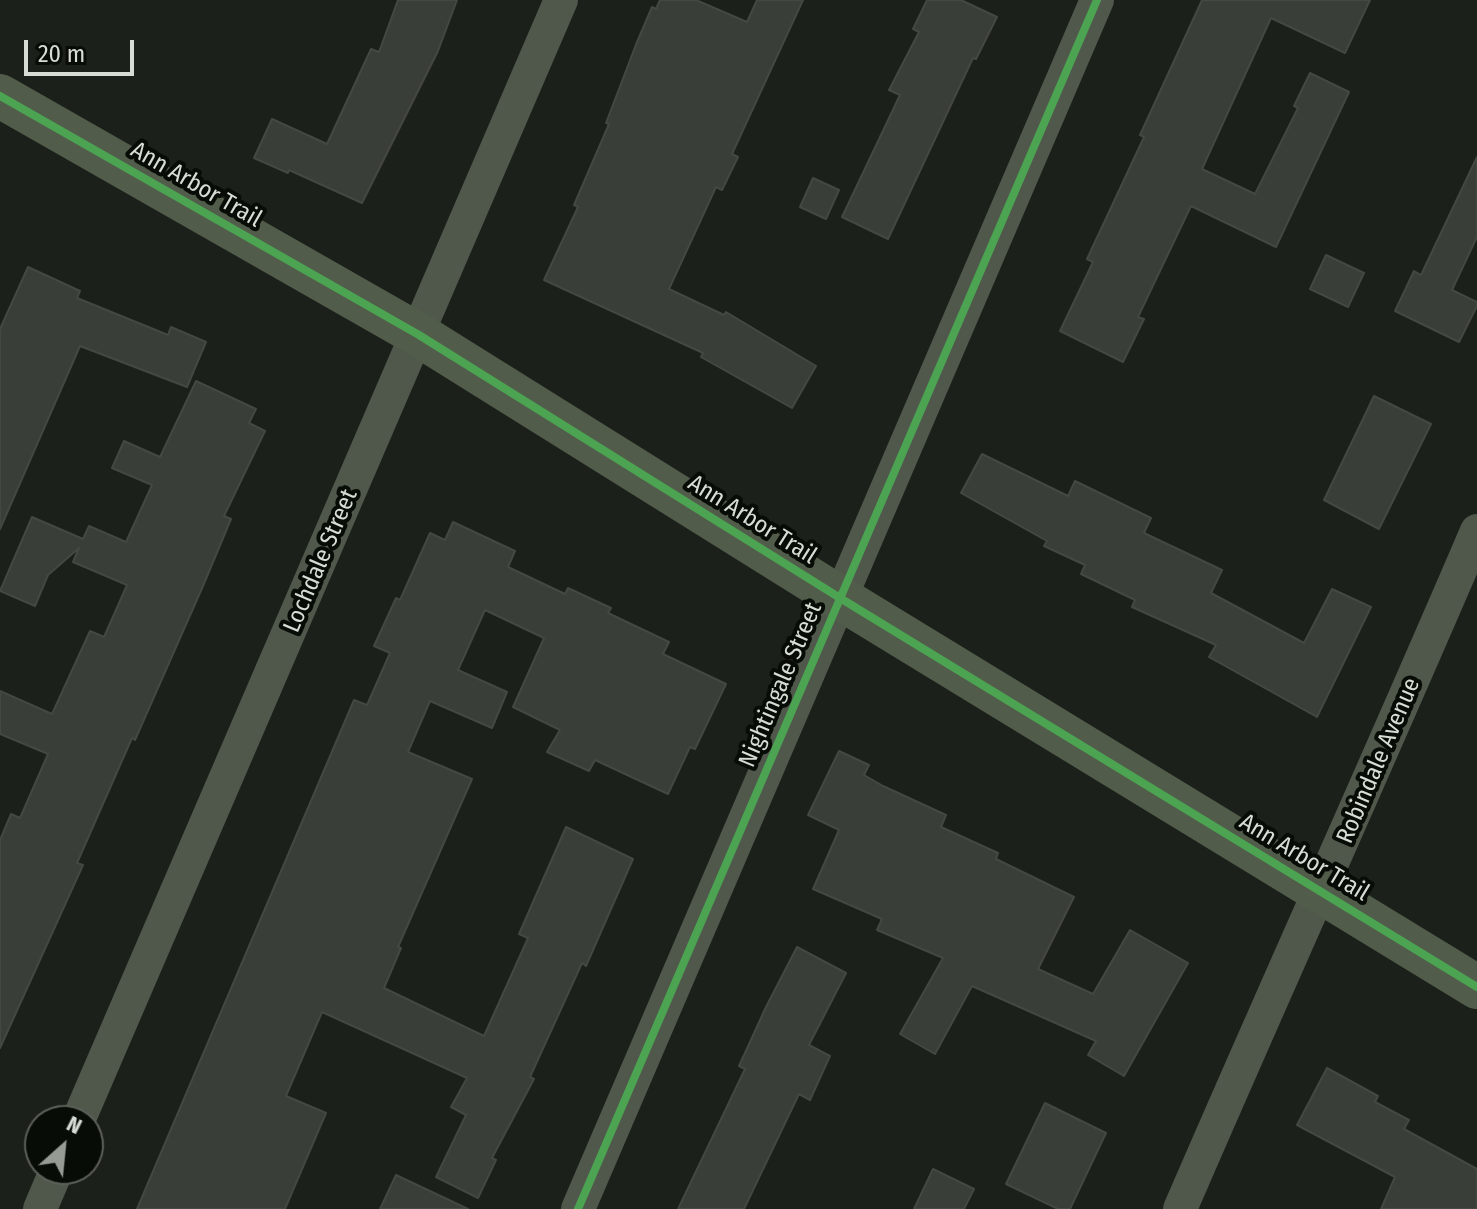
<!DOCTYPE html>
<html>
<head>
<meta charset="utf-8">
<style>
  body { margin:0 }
  #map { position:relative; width:1477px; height:1209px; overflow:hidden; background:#1c201a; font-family:"Fira Sans Condensed",sans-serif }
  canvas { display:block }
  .north { position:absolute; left:24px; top:1105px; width:80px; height:80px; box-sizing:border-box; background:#080c06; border:2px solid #5b6058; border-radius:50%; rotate:27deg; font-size:22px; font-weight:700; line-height:32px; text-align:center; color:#d7ddd4 }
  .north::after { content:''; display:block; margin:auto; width:28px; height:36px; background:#969b93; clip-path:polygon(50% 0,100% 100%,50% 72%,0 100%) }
  .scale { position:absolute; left:24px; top:40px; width:110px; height:36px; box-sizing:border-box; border:4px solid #d7ddd4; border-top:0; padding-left:10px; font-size:24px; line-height:28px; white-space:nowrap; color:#d7ddd4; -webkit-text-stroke:6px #080c06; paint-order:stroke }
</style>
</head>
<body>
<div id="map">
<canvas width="1477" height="1209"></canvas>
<div class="north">N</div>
<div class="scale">20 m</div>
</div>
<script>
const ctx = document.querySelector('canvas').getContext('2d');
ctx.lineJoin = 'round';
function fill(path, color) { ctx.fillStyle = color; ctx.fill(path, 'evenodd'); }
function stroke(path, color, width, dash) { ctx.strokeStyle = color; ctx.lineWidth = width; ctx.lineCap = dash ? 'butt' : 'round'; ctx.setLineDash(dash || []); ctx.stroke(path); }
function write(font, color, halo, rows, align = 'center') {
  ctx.font = font + ' "Fira Sans Condensed",sans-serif'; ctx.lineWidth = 8; ctx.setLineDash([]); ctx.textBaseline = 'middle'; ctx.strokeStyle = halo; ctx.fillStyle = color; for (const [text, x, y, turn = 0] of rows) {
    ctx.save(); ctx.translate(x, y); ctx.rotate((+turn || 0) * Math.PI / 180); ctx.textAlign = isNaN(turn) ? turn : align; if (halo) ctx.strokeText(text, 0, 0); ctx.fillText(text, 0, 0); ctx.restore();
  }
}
const building = new Path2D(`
  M 398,0 L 457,0 L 438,51 L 362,203 L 289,170 L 288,173 L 254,158 L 272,119 L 327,144 L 371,49 L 379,52 Z
  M 660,0 L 696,0 L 747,22 L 757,0 L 803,0 L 732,154 L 738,157 L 722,190 L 716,187 L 669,289 L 724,315 L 726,312 L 816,366 L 792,408 L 701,357 L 703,353 L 544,280 L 578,207 L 574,205 L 609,124 L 606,123 L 637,42 L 652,7 L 656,9 Z
  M 927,0 L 961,0 L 997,17 L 976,59 L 973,58 L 888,239 L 842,217 L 900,95 L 889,90 L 919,32 L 913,29 Z
  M 1202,0 L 1370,0 L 1345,53 L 1271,18 L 1202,169 L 1255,194 L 1298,108 L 1294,106 L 1310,73 L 1349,92 L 1276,247 L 1191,206 L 1138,317 L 1144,319 L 1123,362 L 1060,331 L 1093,262 L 1087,259 L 1144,137 L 1140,135 Z
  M 1477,157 L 1477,237 L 1452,290 L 1477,302 L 1477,306 L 1459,342 L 1395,311 L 1414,271 L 1421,275 Z
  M 813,178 L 839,190 L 826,219 L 800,207 Z
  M 1326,255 L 1364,273 L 1348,307 L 1310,289 Z
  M 28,267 L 80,291 L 77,298 L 168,335 L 171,327 L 206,342 L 187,387 L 80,346 L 0,529 L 0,329 Z
  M 196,381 L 256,409 L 249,423 L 265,431 L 224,516 L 231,519 L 203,586 L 135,740 L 132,738 L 77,863 L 83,865 L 0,1048 L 0,840 L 11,814 L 20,818 L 48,754 L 0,734 L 0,691 L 52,714 L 90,631 L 104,637 L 127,585 L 73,562 L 79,548 L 48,575 L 35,606 L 0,591 L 32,517 L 83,539 L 89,526 L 126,542 L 152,485 L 112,468 L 124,441 L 160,457 Z
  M 1374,396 L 1431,424 L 1379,529 L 1324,500 Z
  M 982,454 L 1068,496 L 1075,481 L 1151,518 L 1144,533 L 1222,570 L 1211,593 L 1304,643 L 1332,589 L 1371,607 L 1317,717 L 1209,657 L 1216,645 L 1132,607 L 1135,600 L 1081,574 L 1085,565 L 1044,546 L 1047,541 L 961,493 Z
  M 453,522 L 515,551 L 508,567 L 565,594 L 568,588 L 611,608 L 608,613 L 669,642 L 663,654 L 726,684 L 695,749 L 690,747 L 668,794 L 595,760 L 589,771 L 547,752 L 560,730 L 513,707 L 544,638 L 485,610 L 458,670 L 507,692 L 492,728 L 430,701 L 408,752 L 472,779 L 398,947 L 401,948 L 384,988 L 484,1036 L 528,938 L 519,934 L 566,827 L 633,859 L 586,966 L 582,963 L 530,1077 L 534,1079 L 492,1158 L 496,1160 L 478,1198 L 436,1177 L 466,1115 L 451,1107 L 467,1078 L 322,1012 L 286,1096 L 326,1113 L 285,1209 L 137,1209 L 354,700 L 367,705 L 390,653 L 374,646 L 396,598 L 400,600 L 430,533 L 445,540 Z
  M 839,751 L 869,765 L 864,775 L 883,786 L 946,815 L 941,827 L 998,853 L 996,859 L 1074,897 L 1038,969 L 1093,994 L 1130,930 L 1188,963 L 1124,1076 L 1088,1055 L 1096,1041 L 972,986 L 935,1054 L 900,1034 L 943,958 L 877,930 L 882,919 L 813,889 L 839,830 L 808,815 Z
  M 797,947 L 846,973 L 809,1045 L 830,1056 L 810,1100 L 799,1094 L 744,1209 L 678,1209 L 745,1069 L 739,1066 L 766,1007 Z
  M 1327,1068 L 1378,1096 L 1375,1102 L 1409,1120 L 1404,1129 L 1477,1169 L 1477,1209 L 1381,1209 L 1395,1177 L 1297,1125 Z
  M 1045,1103 L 1106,1133 L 1070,1209 L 1058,1209 L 1006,1184 Z
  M 933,1169 L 974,1189 L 964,1209 L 914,1209 Z
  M 396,1175 L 468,1209 L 380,1209 Z`);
const street = new Path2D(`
  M 78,1121 L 561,0
  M 40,1209 L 57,1169
  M 578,1209 L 1097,0
  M 1180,1209 C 1278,982 1380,758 1477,531`);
const secondary = new Path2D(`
  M 0,96 L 419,335 L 840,598 L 1477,987`);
const cycleway = new Path2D(`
  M 0,96 L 419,335 L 840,598 L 1477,987
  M 578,1209 L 1097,0`);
const streetNames = [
  ["Ann Arbor Trail",196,185,30],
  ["Ann Arbor Trail",752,520,32],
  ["Lochdale Street",321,561,-67],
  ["Nightingale Street",781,685,-67],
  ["Robindale Avenue",1379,761,-67],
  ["Ann Arbor Trail",1304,858,31]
];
fill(building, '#3a3e39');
stroke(building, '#444842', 2);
stroke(street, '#4f584b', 34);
stroke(secondary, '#525c4b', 44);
stroke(cycleway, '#4ca352', 8);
write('24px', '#d7ddd4', '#080c06', streetNames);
</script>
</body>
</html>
